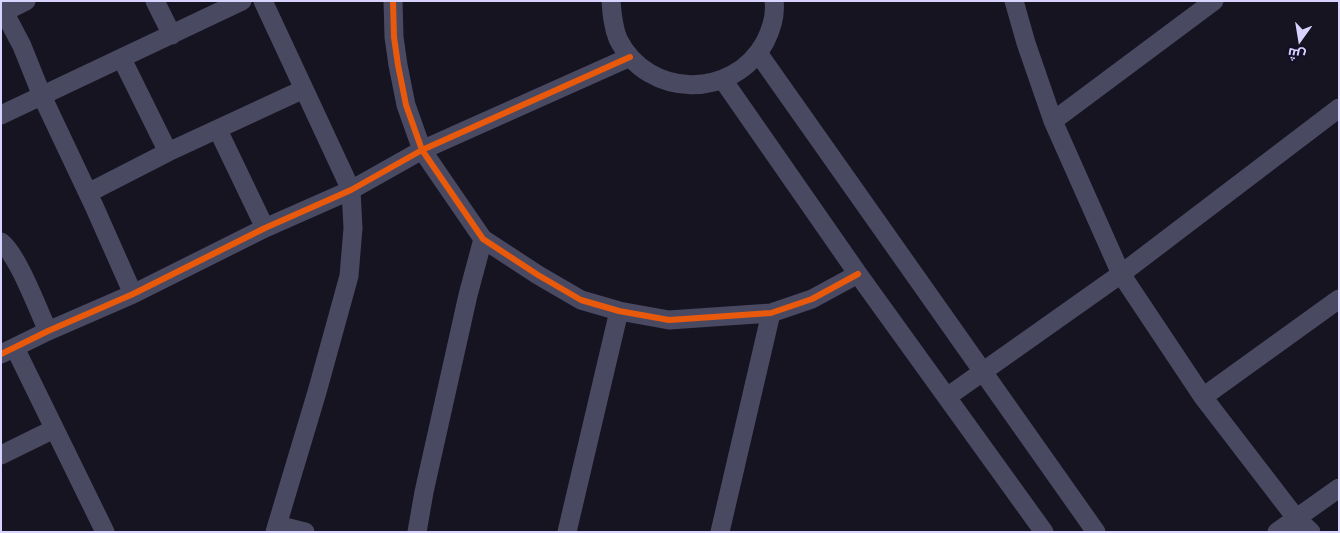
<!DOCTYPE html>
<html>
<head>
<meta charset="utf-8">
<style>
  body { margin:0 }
  #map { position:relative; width:1340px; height:533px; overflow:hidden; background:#161421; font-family:Raleway,Cairo,sans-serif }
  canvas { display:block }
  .frame { position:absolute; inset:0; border:2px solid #d9d4ff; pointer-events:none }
  .north { position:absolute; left:1275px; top:15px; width:50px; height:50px; -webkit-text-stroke:4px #130f26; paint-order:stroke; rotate:193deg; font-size:14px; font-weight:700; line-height:20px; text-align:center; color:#d9d4ff }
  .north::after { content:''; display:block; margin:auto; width:18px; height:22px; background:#d9d4ff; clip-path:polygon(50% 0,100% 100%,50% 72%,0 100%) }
</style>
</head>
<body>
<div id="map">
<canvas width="1340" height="533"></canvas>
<div class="frame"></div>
<div class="north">ش</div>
</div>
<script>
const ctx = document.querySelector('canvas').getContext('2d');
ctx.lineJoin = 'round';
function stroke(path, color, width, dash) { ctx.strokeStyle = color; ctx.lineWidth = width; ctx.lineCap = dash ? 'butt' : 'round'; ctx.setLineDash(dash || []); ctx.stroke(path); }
const street = new Path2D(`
  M 155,1 L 172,35
  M 263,1 L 351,190 L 353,228 L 349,276 L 317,392 L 275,532
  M 393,1 L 394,37 L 398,65 L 406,105 L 422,150 L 483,239 L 538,275 L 581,300 L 619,311 L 669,320 L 771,313 L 812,299 L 858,274
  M 611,1 C 612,14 613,27 618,39 C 648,99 733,100 765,42 C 771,30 776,15 774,1
  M 1014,1 L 1026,43 L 1053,121 L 1121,274 L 1203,397 L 1296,518 L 1311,532
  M 1,6 L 22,46 L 42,96 L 94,206 L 133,294
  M 4,12 L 26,1
  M 758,53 L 1096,532
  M 122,59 L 168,152 L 304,89
  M 723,80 L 858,274 L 1044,532
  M 1,115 L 242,1
  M 1053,121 L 1214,1
  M 218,130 L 265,228
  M 88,193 L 168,152
  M 1,242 C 18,255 38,310 48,331
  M 15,348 L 105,532
  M 1,354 L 48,331 L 133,294 L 265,228 L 351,190 L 422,150 L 630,57
  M 947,397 L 1121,274 L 1339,108
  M 1203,397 L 1339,299
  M 1,455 L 54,429
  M 277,525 L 305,532
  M 417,532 L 424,492 L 468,295 L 483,239
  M 567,532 L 619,311
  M 720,532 L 771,313
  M 1277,532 L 1339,488`);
const cycleway = new Path2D(`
  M 393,1 L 394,37 L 398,65 L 406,105 L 422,150 L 483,239 L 538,275 L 581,300 L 619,311 L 669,320 L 771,313 L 812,299 L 858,274
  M 1,354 L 48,331 L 133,294 L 265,228 L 351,190 L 422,150 L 630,57`);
stroke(street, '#4a4962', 19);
stroke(cycleway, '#e8590c', 6);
</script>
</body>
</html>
